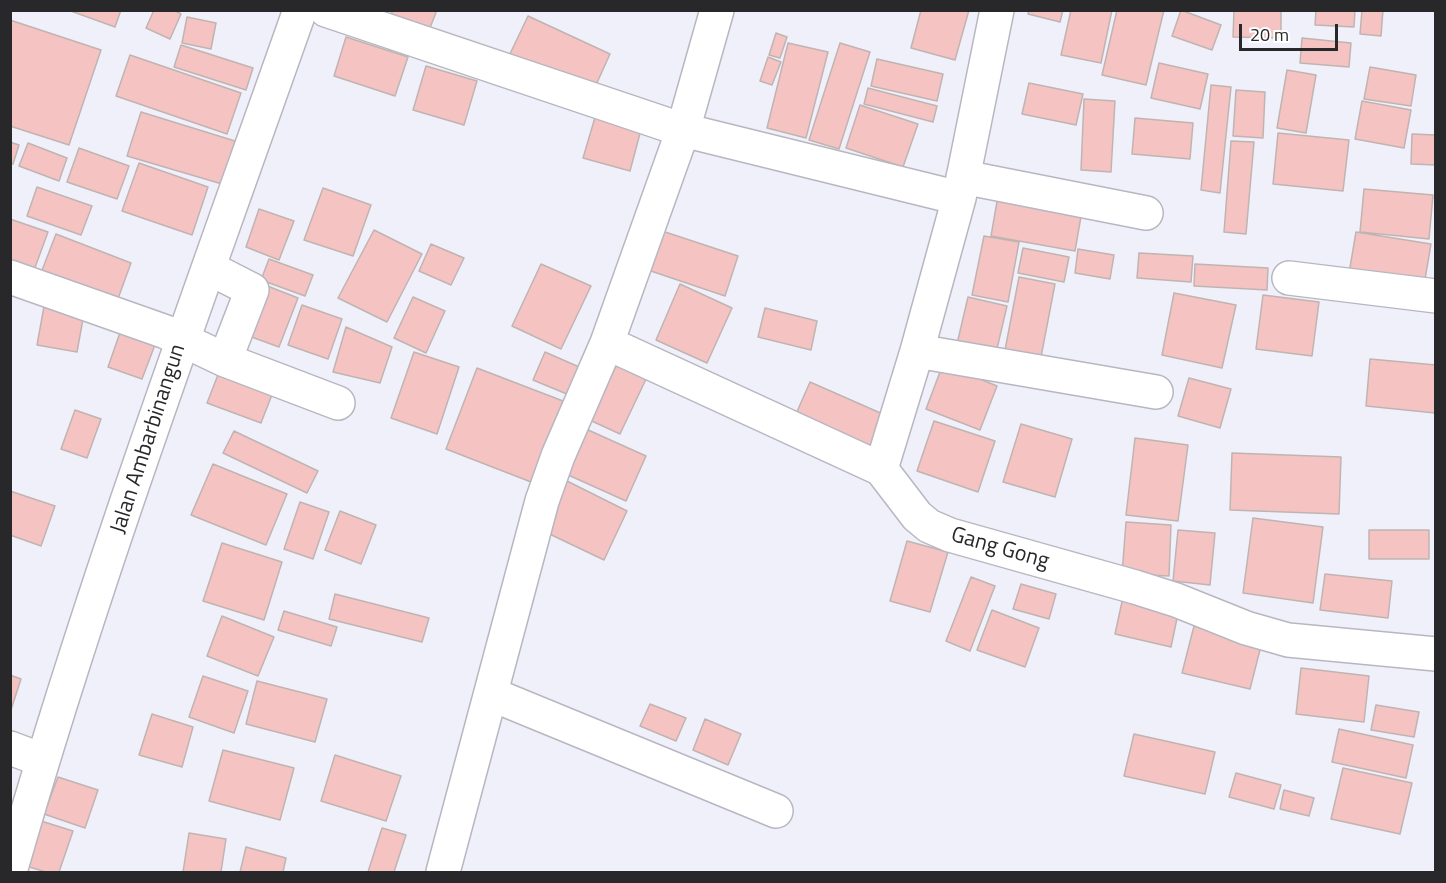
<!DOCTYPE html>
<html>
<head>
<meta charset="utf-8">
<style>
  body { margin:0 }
  #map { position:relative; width:1446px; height:883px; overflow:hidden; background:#f0f0fa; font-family:"Titillium Web",sans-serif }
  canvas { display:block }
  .frame { position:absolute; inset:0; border:12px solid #28282b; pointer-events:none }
  .scale { position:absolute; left:1239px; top:24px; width:99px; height:27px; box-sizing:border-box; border:3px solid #28282b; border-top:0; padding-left:8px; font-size:18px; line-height:21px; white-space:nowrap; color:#28282b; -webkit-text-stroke:4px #fff; paint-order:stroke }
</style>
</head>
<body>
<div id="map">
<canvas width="1446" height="883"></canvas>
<div class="frame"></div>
<div class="scale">20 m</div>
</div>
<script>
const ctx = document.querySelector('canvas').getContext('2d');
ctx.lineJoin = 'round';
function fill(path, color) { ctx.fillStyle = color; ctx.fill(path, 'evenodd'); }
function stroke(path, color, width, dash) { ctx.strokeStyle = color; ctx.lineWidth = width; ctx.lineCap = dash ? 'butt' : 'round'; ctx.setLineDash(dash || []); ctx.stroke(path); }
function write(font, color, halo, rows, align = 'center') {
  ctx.font = font + ' "Titillium Web",sans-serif'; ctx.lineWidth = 6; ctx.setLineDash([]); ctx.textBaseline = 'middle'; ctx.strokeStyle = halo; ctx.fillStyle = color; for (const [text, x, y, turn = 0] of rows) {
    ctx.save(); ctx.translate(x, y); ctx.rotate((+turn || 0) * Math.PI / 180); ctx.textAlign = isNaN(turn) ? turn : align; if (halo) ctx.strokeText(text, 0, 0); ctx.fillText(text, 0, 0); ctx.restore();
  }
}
const building = new Path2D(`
  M 68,10 L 121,10 L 115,27 Z
  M 154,10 L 174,10 L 181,14 L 170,39 L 146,28 Z
  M 393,10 L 437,10 L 424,43 L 385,28 Z
  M 921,10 L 969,10 L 955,60 L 911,48 Z
  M 1029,10 L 1063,10 L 1060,22 L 1028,14 Z
  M 1071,10 L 1112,10 L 1101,63 L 1061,55 Z
  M 1117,10 L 1164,10 L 1146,85 L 1102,75 Z
  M 1181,10 L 1221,25 L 1212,50 L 1172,36 Z
  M 1234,10 L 1281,10 L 1281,38 L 1233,37 Z
  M 1316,10 L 1355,10 L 1354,27 L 1315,25 Z
  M 1362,10 L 1383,10 L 1381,36 L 1360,34 Z
  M 528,16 L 610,54 L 591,96 L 508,58 Z
  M 187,17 L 216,23 L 211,49 L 182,43 Z
  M 10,20 L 101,50 L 69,145 L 10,126 Z
  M 776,33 L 787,37 L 780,58 L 769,55 Z
  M 346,37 L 408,57 L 395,96 L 334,76 Z
  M 1302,38 L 1351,43 L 1349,67 L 1300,63 Z
  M 788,43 L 828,52 L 806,138 L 767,128 Z
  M 840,43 L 870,52 L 839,149 L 809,140 Z
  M 181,45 L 253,68 L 246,90 L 174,67 Z
  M 130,55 L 241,93 L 227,134 L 116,96 Z
  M 768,57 L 781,62 L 772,85 L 760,81 Z
  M 877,59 L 943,74 L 937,101 L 871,86 Z
  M 1159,63 L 1208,74 L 1200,109 L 1151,98 Z
  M 426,66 L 477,81 L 464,125 L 413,110 Z
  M 1370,67 L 1416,75 L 1411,106 L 1364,99 Z
  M 1287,70 L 1316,75 L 1306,133 L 1277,128 Z
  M 1029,83 L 1083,94 L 1076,125 L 1022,114 Z
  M 1211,85 L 1231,87 L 1220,193 L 1201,190 Z
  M 868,88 L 937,106 L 933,122 L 864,104 Z
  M 1236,90 L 1265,92 L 1263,138 L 1233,136 Z
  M 1084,99 L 1115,101 L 1111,172 L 1081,170 Z
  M 1362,101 L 1411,110 L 1404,148 L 1355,139 Z
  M 860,105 L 918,124 L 903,167 L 846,148 Z
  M 141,112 L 235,141 L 222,184 L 127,156 Z
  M 596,114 L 642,126 L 630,171 L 583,158 Z
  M 1135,118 L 1193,123 L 1190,159 L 1132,154 Z
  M 1278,133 L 1349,140 L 1343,191 L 1273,184 Z
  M 1412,134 L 1436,135 L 1436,165 L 1411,164 Z
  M 1231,141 L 1254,142 L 1246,234 L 1224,232 Z
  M 10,142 L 19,145 L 13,164 L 10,163 Z
  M 28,143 L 67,158 L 59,181 L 19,166 Z
  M 79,148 L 129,166 L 117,199 L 67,182 Z
  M 139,163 L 208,187 L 192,235 L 122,211 Z
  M 37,187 L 92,206 L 81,235 L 27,216 Z
  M 323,188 L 371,205 L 353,256 L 304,240 Z
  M 1364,189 L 1433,195 L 1429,239 L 1360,232 Z
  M 999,190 L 1083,205 L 1075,251 L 991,236 Z
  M 259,209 L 294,221 L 279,260 L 246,247 Z
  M 10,219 L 48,232 L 33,273 L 10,265 Z
  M 653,228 L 738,256 L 725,296 L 639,267 Z
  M 374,230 L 422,254 L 387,322 L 338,298 Z
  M 1356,232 L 1431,244 L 1423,291 L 1348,279 Z
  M 56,234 L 131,263 L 115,307 L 39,278 Z
  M 984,236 L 1019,242 L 1008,302 L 972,295 Z
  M 431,244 L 464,258 L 451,285 L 419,271 Z
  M 1023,248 L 1069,257 L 1064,282 L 1018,273 Z
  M 1078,249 L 1114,255 L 1110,279 L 1075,273 Z
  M 1139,253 L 1193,256 L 1191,282 L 1137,278 Z
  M 269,259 L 313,275 L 305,296 L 261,280 Z
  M 541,264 L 591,286 L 561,349 L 512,326 Z
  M 1195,264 L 1268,268 L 1267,290 L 1194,286 Z
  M 1019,277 L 1055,284 L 1041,357 L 1005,350 Z
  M 680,284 L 732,308 L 707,363 L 656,340 Z
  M 265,285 L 298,298 L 279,347 L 246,335 Z
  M 1174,293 L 1236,305 L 1222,368 L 1162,355 Z
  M 1263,295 L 1319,302 L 1312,356 L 1256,349 Z
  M 413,297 L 445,311 L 426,353 L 394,338 Z
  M 968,297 L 1007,306 L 996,353 L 957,344 Z
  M 45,301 L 85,308 L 77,352 L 37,345 Z
  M 302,305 L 342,319 L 328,359 L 288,345 Z
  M 765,308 L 817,321 L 811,350 L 758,337 Z
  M 123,324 L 158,337 L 142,379 L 108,367 Z
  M 346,327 L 392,347 L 380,383 L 333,372 Z
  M 414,352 L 459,367 L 437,434 L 391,418 Z
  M 545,352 L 586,370 L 574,397 L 533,380 Z
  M 1370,359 L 1436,365 L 1435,413 L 1366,406 Z
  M 610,360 L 647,377 L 620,434 L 583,417 Z
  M 943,364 L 997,386 L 980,430 L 926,409 Z
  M 221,367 L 275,387 L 261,423 L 207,403 Z
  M 477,368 L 563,401 L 531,482 L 446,449 Z
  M 1189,378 L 1231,389 L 1220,428 L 1178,416 Z
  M 810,382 L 885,415 L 867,456 L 792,423 Z
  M 75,410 L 101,419 L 87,458 L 61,449 Z
  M 934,421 L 995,441 L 978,492 L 917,471 Z
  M 1021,424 L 1072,439 L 1055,497 L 1003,482 Z
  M 586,429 L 646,456 L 626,501 L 566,474 Z
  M 234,431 L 318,471 L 307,493 L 223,453 Z
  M 1135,438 L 1188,445 L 1178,521 L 1126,515 Z
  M 1232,453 L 1341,457 L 1339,514 L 1230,510 Z
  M 213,464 L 287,494 L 266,545 L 191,515 Z
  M 563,479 L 627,511 L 604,560 L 539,529 Z
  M 10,491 L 55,506 L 41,546 L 10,535 Z
  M 300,502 L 329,512 L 313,559 L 284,549 Z
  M 340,511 L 376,525 L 361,564 L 325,550 Z
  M 1253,518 L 1323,527 L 1313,603 L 1243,593 Z
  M 1126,522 L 1171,525 L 1169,576 L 1122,574 Z
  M 1178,530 L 1215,533 L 1210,585 L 1173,581 Z
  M 1369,530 L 1429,530 L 1429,559 L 1369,559 Z
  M 907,541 L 948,552 L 930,612 L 890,601 Z
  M 222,543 L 282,562 L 264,620 L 203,601 Z
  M 1325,574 L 1392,581 L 1388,618 L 1320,610 Z
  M 971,577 L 995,586 L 970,651 L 946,641 Z
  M 1021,584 L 1056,594 L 1049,619 L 1013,609 Z
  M 335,594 L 429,618 L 422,642 L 329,619 Z
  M 1123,597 L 1179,609 L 1171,647 L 1115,634 Z
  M 992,610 L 1039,628 L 1025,667 L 977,650 Z
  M 284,611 L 337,627 L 331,646 L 278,630 Z
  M 222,616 L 274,637 L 258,676 L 207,656 Z
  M 1194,626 L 1262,642 L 1250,689 L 1182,673 Z
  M 1301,668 L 1369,676 L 1364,722 L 1296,714 Z
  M 10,675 L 21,679 L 10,713 Z
  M 203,676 L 248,691 L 234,733 L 189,717 Z
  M 257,681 L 327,699 L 315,742 L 246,724 Z
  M 650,704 L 686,718 L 676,741 L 640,726 Z
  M 1376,705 L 1419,712 L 1414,737 L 1371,730 Z
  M 152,714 L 193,727 L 182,767 L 139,755 Z
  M 705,719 L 741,734 L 728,765 L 693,750 Z
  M 1339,729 L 1413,745 L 1406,778 L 1332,762 Z
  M 1134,734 L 1215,752 L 1205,794 L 1124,776 Z
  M 223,750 L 294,768 L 280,820 L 209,801 Z
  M 335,755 L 401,776 L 386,821 L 321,801 Z
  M 1343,768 L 1412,783 L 1400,834 L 1331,819 Z
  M 1236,773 L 1281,785 L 1274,809 L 1229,797 Z
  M 58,777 L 98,790 L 85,828 L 44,814 Z
  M 1284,790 L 1314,798 L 1309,816 L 1280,809 Z
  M 41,821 L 73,831 L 59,872 L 46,872 L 26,866 Z
  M 382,828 L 406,835 L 394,872 L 368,872 Z
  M 189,833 L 226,839 L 221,872 L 183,872 Z
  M 246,847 L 286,858 L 283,872 L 240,872 Z`);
const minor = new Path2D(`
  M 326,10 L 683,130 L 959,198
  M 963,177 L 1146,213
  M 209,268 L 252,290 L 225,360
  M 10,277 L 166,332 L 225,360 L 338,403
  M 1289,278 L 1436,296
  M 607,343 L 881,469 L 917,516 L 929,526 L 950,535 L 1135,587 L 1176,600 L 1246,628 L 1288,640 L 1436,654
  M 917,351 L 1156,392
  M 881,469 L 917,351 L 959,198 L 997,10
  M 491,694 L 776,811
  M 10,748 L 42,760
  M 443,872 L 542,501 L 558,456 L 607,343 L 683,130 L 717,10`);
const major = new Path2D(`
  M 10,872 C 93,581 199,296 300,10`);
const streetNames = [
  ["Jalan Ambarbinangun",149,439,-72],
  ["Gang Gong",1000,549,16]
];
fill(building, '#f4c3c2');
stroke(building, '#c0b4b3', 1.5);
stroke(minor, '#b8b7c1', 36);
stroke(major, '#b8b7c1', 36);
stroke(minor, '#fff', 33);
stroke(major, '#fff', 33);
write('22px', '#28282b', '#fff', streetNames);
</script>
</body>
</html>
